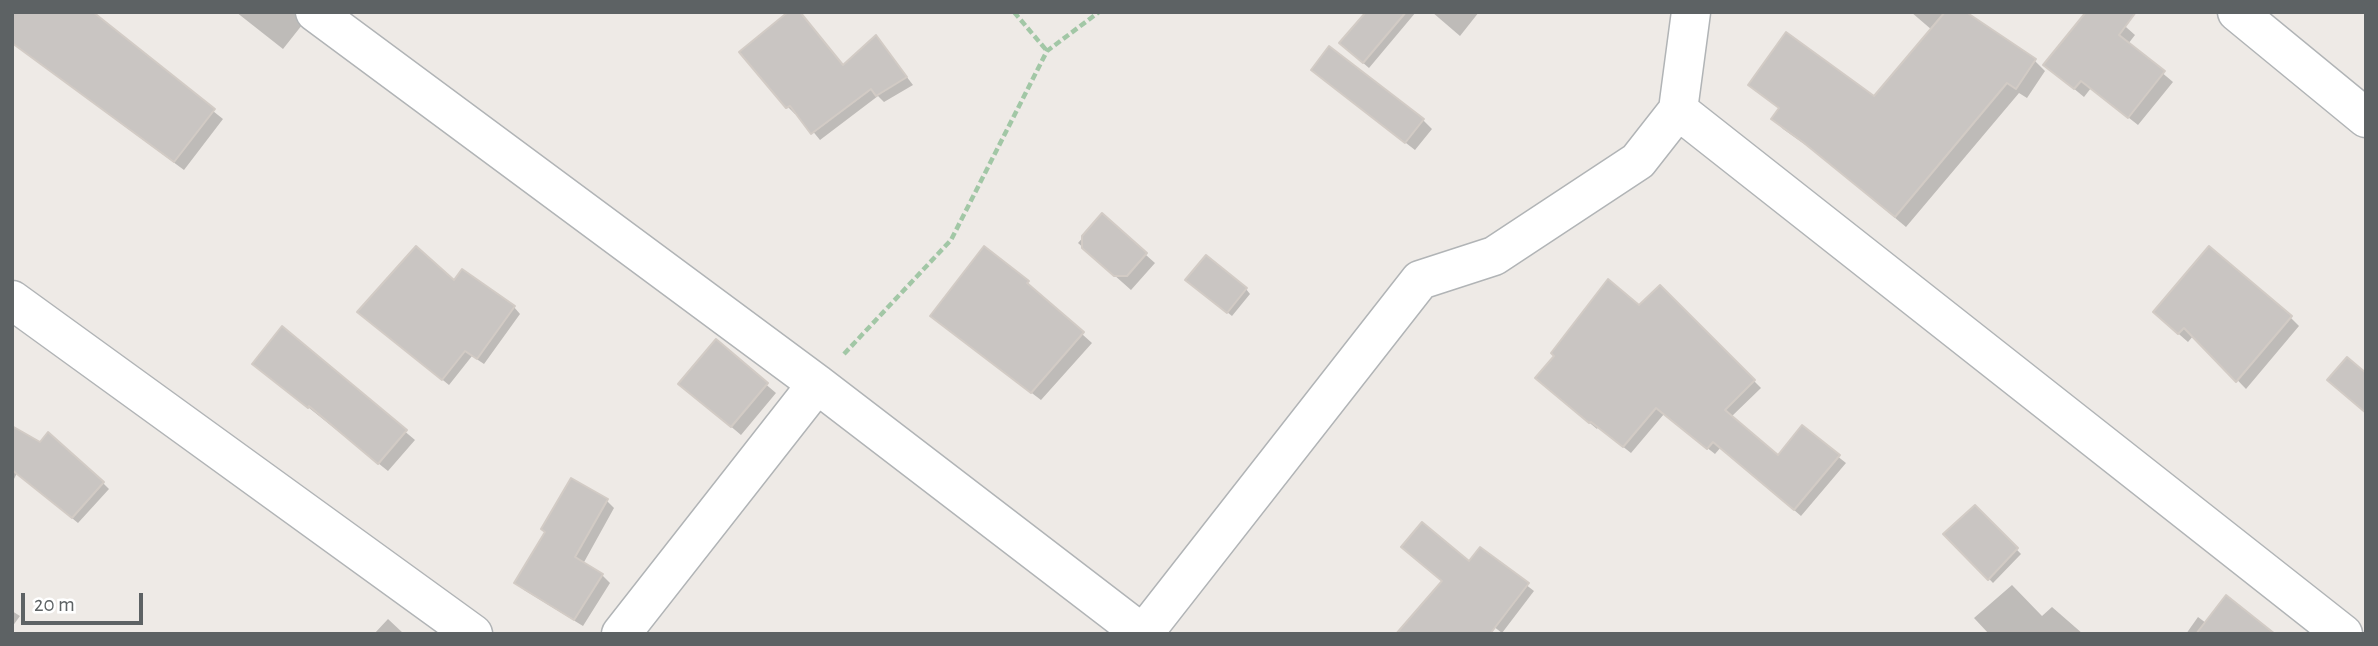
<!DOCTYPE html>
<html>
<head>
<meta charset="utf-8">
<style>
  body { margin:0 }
  #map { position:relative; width:2378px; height:646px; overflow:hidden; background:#eeeae6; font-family:"Alegreya Sans",sans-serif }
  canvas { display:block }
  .frame { position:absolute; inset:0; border:14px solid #5d6264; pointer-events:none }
  .scale { position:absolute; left:21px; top:593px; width:122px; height:32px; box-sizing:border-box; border:4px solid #5d6264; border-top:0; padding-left:9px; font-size:21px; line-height:24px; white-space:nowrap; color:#5d6264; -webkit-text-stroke:5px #fff; paint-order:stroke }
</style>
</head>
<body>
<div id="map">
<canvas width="2378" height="646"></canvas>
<div class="frame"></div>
<div class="scale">20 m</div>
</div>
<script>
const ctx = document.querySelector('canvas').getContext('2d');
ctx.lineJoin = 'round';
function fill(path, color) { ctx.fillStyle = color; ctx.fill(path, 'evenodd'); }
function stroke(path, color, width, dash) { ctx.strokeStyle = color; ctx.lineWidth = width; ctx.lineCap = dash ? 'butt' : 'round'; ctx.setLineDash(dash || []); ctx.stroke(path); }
const shadow = new Path2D(`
  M 89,12 L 223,119 L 184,170 L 12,43 Z
  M 236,12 L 304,12 L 302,25 L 283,49 Z
  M 1368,12 L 1416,12 L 1369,68 L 1347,49 Z
  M 1432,12 L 1479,12 L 1460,36 Z
  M 1911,12 L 1963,12 L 2035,61 L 2045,71 L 2027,98 L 2019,93 L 1906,227 L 1817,153 L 1783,129 L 1773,118 L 1780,109 L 1750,85 L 1874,99 L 1932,30 Z
  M 2109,12 L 2135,35 L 2128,44 L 2173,82 L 2138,125 L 2091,88 L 2084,97 L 2055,73 Z
  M 876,37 L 913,85 L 884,102 L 878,96 L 820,140 L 797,112 L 795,114 L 788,107 L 741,52 L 844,67 Z
  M 1322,78 L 1423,120 L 1432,129 L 1415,150 Z
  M 1102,216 L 1155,263 L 1131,290 L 1078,243 Z
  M 984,249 L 1028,283 L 1036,293 L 1092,343 L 1041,400 L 941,324 Z
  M 454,282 L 514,307 L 520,314 L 484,364 L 472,356 L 449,385 L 366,318 Z
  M 1192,284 L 1246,289 L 1250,294 L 1232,316 Z
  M 1660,287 L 1761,388 L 1731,417 L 1778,457 L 1802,428 L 1846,463 L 1801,516 L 1721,447 L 1715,454 L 1664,414 L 1631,453 L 1598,427 L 1597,429 L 1544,385 Z
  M 2291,318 L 2299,326 L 2246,389 L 2194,335 L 2188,342 L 2164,321 Z
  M 282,328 L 415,440 L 388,471 L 254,364 Z
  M 716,342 L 776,393 L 741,435 L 690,392 Z
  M 12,428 L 103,483 L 109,489 L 78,523 L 17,473 L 12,483 Z
  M 606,500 L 614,508 L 583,564 L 602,575 L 610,583 L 583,626 L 524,590 L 517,582 L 547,532 Z
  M 1975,507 L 2021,554 L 1993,583 L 1946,534 Z
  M 1480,549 L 1534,591 L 1502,633 L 1448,591 L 1444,581 L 1469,563 Z
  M 2012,585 L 2042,616 L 2052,607 L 2083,634 L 1989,634 L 1974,618 Z
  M 12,611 L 20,616 L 12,627 Z
  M 2198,617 L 2206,623 L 2269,634 L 2186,634 Z
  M 388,619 L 404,634 L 374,634 Z`);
const building = new Path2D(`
  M 12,12 L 93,12 L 215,109 L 174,162 L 12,43 Z
  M 788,12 L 800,12 L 843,65 L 876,35 L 907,77 L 876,96 L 871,89 L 811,134 L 790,106 L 786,108 L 739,52 Z
  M 1366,12 L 1406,12 L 1363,63 L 1339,43 Z
  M 1945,12 L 1966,12 L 2036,59 L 2016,89 L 2007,83 L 1895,217 L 1804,143 L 1771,119 L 1779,108 L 1748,85 L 1786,32 L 1874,96 Z
  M 2086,12 L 2136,12 L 2119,35 L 2165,71 L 2128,118 L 2081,81 L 2074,89 L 2043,65 Z
  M 1329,46 L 1424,119 L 1405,143 L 1311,70 Z
  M 1102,213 L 1147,253 L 1127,276 L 1114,276 L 1082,248 L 1082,236 Z
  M 416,246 L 454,280 L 462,269 L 515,306 L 477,359 L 465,351 L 442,380 L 357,312 Z
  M 984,246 L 1029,281 L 1027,283 L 1084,332 L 1031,393 L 930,316 Z
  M 2209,246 L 2292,316 L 2236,382 L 2184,328 L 2178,334 L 2153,312 Z
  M 1206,255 L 1247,288 L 1227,313 L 1185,280 Z
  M 1608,279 L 1639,305 L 1660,285 L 1755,380 L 1725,410 L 1778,455 L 1802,425 L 1840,455 L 1794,510 L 1713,442 L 1707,449 L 1656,408 L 1623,447 L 1591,422 L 1589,423 L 1535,378 L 1554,356 L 1551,353 Z
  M 282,326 L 407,430 L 378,464 L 309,406 L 308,408 L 252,364 Z
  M 716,339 L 768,383 L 731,427 L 678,384 Z
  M 2347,357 L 2366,373 L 2366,413 L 2327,380 Z
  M 12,426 L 40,442 L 48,432 L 104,482 L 72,518 L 12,470 Z
  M 571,478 L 608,499 L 575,557 L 603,574 L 574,620 L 514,583 L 545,532 L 541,529 Z
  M 1975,505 L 2018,548 L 1988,580 L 1943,534 Z
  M 1422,522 L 1469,561 L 1480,547 L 1529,583 L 1490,634 L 1396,634 L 1442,581 L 1401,547 Z
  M 2226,595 L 2275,634 L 2196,634 Z`);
const path = new Path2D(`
  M 1014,12 L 1047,51
  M 844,354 L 951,240 L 1047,51 L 1099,12`);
const street = new Path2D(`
  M 315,12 L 817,384 L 1143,634
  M 2237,12 L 2366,118
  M 1678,110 L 2343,634
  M 12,300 L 473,634
  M 621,634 L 817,384
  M 1143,634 L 1420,280 L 1494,256 L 1638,161 L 1678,110 L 1691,12`);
fill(shadow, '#0003');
fill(building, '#c9c5c2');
stroke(building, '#d2cbc5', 2);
stroke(street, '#b1b4b6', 41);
stroke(path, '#a2c7a6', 4.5, [7, 3.5]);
stroke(street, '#fff', 38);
</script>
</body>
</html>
